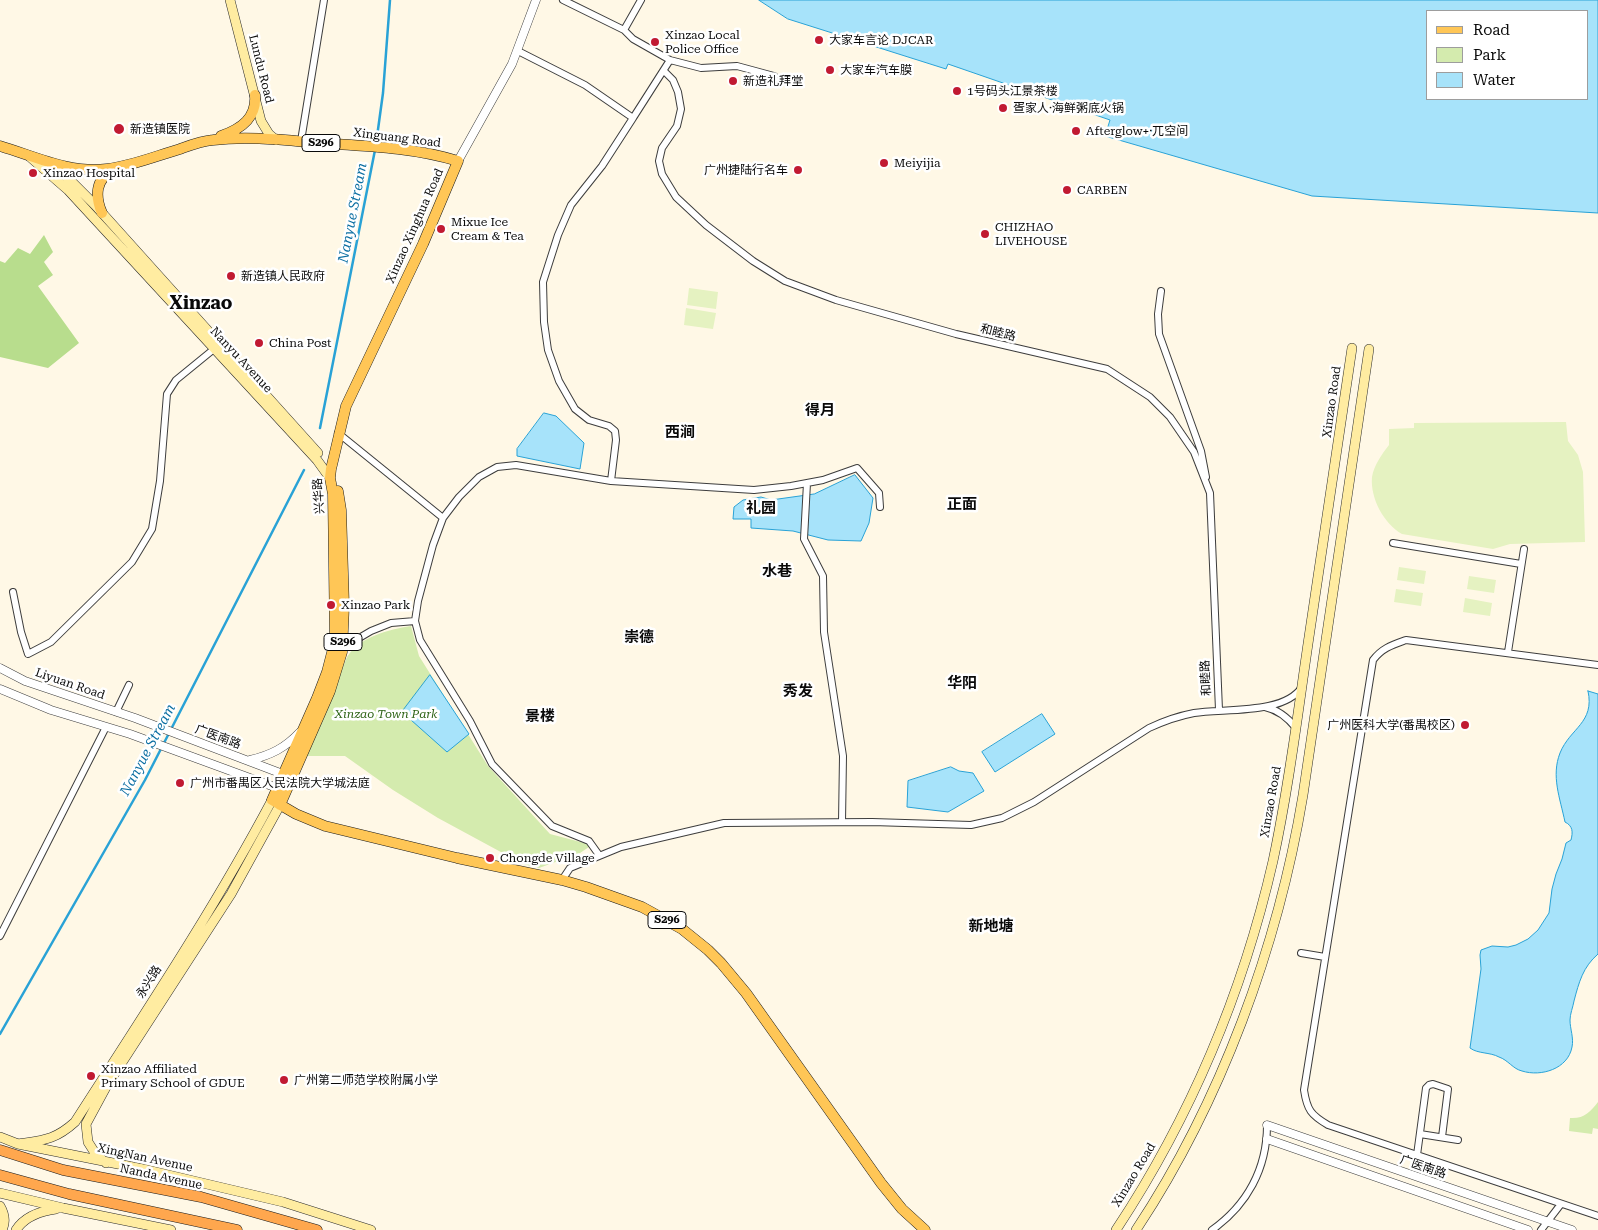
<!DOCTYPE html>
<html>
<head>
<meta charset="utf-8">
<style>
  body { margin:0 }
  #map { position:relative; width:1598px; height:1230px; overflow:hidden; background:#fff8e6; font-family:"Roboto Serif",serif }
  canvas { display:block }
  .legend { position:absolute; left:1426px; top:10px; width:162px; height:90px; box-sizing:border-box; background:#fff; border:1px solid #9d9d9d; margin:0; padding:6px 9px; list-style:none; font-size:15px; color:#0a0a0a }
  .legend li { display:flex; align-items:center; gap:10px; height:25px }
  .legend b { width:25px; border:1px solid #9d9d9d }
</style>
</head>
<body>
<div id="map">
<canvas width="1598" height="1230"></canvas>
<ul class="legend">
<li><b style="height:6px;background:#ffc656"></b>Road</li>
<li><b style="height:14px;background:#d4ebae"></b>Park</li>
<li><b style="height:14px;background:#a7e3fa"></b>Water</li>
</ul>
</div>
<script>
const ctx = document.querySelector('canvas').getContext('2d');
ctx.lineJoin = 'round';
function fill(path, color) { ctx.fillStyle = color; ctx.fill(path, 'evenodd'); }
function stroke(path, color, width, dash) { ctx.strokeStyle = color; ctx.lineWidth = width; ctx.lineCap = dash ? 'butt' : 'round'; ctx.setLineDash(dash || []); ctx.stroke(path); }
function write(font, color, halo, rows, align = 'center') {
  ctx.font = font + ' "Roboto Serif","Noto Sans SC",serif'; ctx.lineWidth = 5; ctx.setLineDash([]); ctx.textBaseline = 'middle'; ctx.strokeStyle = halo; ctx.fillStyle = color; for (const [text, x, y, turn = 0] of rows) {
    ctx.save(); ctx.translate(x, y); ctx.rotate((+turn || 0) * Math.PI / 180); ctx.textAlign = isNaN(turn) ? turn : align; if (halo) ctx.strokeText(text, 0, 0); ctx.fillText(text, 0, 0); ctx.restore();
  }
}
const green = new Path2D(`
  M 411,626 L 419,656 L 488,766 L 550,834 L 592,845 L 580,853 L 539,868 L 523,864 L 438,818 L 393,790 L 345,756 L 307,756 L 347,657 C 361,636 388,630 411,626 Z
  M 1598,1102 L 1598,1129 L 1593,1128 L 1592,1134 L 1569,1131 L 1570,1118 C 1584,1119 1590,1112 1598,1102 Z`);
const forest = new Path2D(`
  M 44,235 L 53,252 L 44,262 L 53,275 L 38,286 L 79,343 L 48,368 L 0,357 L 0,261 L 5,263 L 18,248 L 30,254 Z`);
const pitch = new Path2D(`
  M 689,288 L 718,292 L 716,309 L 687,305 Z
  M 686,308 L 716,313 L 713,329 L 684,325 Z
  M 1566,422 L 1568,441 L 1578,455 L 1583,472 L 1585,542 L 1510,544 L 1493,549 L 1402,534 C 1384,524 1370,498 1372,477 C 1374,465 1382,454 1389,445 L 1389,429 L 1414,428 L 1414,423 Z
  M 1399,567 L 1426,571 L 1424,584 L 1397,580 Z
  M 1469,576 L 1496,580 L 1494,593 L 1467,589 Z
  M 1396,589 L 1423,593 L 1421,606 L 1394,602 Z
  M 1465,598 L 1492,603 L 1490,616 L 1463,612 Z`);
const water = new Path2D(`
  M 759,0 L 1598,0 L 1598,213 L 1312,196 L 1105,136 L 1110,120 L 948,64 L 946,69 L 788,19 ZM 1427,11 L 1587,11 L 1587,99 L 1427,99 Z
  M 544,413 L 556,416 L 584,443 L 580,469 L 517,456 L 517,449 Z
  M 855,475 L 873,498 L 869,523 L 861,541 L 828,540 L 793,531 L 751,528 L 751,519 L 733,519 L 734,507 L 743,500 L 761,497 L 771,500 L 814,494 Z
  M 430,675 L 469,734 L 447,752 L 402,712 Z
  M 1588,691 L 1598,694 L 1598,954 C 1583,967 1579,982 1574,1001 C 1573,1007 1570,1014 1570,1020 C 1570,1029 1574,1038 1572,1047 C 1568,1069 1541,1077 1522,1071 C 1513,1069 1508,1060 1499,1057 C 1490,1052 1478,1054 1470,1048 L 1481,969 L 1480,955 L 1481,950 L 1492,946 L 1508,947 L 1516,945 L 1528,939 L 1538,930 L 1549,913 L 1552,889 L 1556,874 L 1562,859 L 1566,843 L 1571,840 C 1573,832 1573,826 1565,822 C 1560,798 1551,776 1560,753 C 1570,728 1595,723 1588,691 Z
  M 1042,714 L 1055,734 L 995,772 L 982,752 Z
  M 951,767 L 959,771 L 973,773 L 984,791 L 948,812 L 907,807 L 908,781 Z`);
const stream = new Path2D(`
  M 376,144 L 383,93 L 390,0
  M 320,428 L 375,150
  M 0,1034 L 145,780 L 304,470`);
const minor = new Path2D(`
  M 563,0 L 624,30 L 633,39 L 670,60 L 701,68 L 737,66 L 774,76
  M 624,30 L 641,0
  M 518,51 L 585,85 L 633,118 L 670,60
  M 664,71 L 673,80 L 678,92 L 681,109 L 677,126 L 662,148 L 659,161 L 662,174 L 676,197 L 706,225 L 753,261 L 785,281 L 836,300 L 956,334 L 1107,369 L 1150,397 L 1170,417 L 1194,452 L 1210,493 L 1219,710
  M 301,141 L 324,0
  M 1161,291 L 1158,314 L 1159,334 L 1201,451 L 1206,477
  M 338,433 L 443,518
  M 611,481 L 616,440 L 615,431 L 609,426 L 589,420 L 575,409 L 559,381 L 548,350 L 544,322 L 543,282 L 558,235 L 571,205 L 602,166 L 633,118
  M 807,483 L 804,539 L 823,576 L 824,632 L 843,756 L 842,822
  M 1393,543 L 1521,564
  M 13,592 L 21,632 L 28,654 L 51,642 L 132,562 L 152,529 L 160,481 L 167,394 L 176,380 L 214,349
  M 341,642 L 347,643 L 354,641 L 371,631 L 391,623 L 415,621
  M 1508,652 L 1524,549
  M 1598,665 L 1406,640 C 1392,645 1382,648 1373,660 L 1304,1090 C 1307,1110 1311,1115 1328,1125 L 1598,1216
  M 1265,707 C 1279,710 1288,718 1296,728
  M 116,712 L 129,685
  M 599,855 L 589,841 L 552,826 L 492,764 L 470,721 L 420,640 L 415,621 L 418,601 L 433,545 L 443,518 L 459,497 L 479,477 L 497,467 L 516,465 L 611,481 L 754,490 L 791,486 L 823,480 L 857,468 L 879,493 L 880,507
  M 562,880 L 570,868 L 621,847 L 724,823 L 872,822 L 971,825 L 1002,818 L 1034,802 L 1149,728 C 1164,721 1178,716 1194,713 C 1223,708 1284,715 1302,687
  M 0,936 L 106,727
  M 1301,953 L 1325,957
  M 1420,1134 L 1458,1140
  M 1417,1155 L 1426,1088 L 1429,1085 L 1433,1084 L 1448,1089 L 1442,1137
  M 1212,1230 C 1247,1205 1267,1169 1267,1125
  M 1541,1230 L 1561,1204`);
const tertiary = new Path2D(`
  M 458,161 L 512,64 L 536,0
  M 0,668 L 25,681 L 135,718 L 288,776
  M 0,689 L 51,710 L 130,734 L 280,789
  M 250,760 C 271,755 285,748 300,732
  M 1267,1125 L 1572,1230
  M 1267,1139 L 1528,1230`);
const secondary = new Path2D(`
  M 230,0 L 261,121 L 269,134 L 276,140
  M 30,157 L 68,190 L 317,460 L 330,478
  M 50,164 L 66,176 L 95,205 L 318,453
  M 0,1137 L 18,1144 L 143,1169 L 283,1202 L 371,1230
  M 18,1144 C 44,1140 55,1140 75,1122 C 143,1016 213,911 272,800
  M 106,1163 L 95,1153 L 88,1142 L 86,1124 L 106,1087 L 231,894 L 280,805
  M 0,1193 L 63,1208 L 171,1230
  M 0,1206 C 4,1213 6,1222 2,1230
  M 16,1230 C 25,1216 41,1211 56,1209
  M 1116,1230 C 1190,1118 1243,992 1273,861 C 1289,787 1298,711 1309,637 C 1324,540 1338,444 1352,348
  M 1136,1230 C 1221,1102 1278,946 1303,795 L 1369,349`);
const primary = new Path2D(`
  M 221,136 C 241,129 257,118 255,95
  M 0,146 C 34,156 70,174 107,169 C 132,166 156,156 180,149 C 191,145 201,141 213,140 C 248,136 283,140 319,143 C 365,146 413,147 458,161 L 423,244 L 346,406 L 331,469 L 330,478 L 333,494 L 335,641 L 327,672 L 317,698 L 272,800 L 296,814 L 325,826 L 457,858 L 562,880 L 586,887 L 642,907 L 682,929 L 708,950 L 721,963 L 746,993 L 881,1183 L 902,1209 L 925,1230
  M 102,213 C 95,197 95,179 113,170
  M 280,805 L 330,691 L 342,652 L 344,606 L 341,510 L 338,491`);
const trunk = new Path2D(`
  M 0,1150 L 63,1170 L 201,1197 L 317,1230
  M 0,1175 L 69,1194 L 237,1230`);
const markers = [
  [819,40,5,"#c11a32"],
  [655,42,5,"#c11a32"],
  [830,70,5,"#c11a32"],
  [733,81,5,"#c11a32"],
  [957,91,5,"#c11a32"],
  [1003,108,5,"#c11a32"],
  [119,129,6,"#c11a32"],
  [1076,131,5,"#c11a32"],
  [884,163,5,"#c11a32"],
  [798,170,5,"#c11a32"],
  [33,173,5,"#c11a32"],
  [1067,190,5,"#c11a32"],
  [441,229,5,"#c11a32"],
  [985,234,5,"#c11a32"],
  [231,276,5,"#c11a32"],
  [259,343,5,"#c11a32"],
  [331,605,5,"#c11a32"],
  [1465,725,5,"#c11a32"],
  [180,783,5,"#c11a32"],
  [490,858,5,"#c11a32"],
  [91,1076,5,"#c11a32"],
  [284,1080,5,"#c11a32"]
];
const shields = [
  [321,143,38],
  [343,642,38],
  [667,920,38]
];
const shieldNames = [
  ["S296",321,143],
  ["S296",343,642],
  ["S296",667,920]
];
const poiNames = [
  ["Xinzao Local",665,35],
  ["Police Office",665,49],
  ["大家车言论 DJCAR",829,40],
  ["大家车汽车膜",840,70],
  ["新造礼拜堂",743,81],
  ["1号码头江景茶楼",967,91],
  ["疍家人·海鲜粥底火锅",1013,108],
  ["新造镇医院",130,129],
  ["Afterglow+·兀空间",1086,131],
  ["Meiyijia",894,163],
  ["广州捷陆行名车",788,170,"right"],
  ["Xinzao Hospital",43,173],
  ["CARBEN",1077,190],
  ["Mixue Ice",451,222],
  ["Cream & Tea",451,236],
  ["CHIZHAO",995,227],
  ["LIVEHOUSE",995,241],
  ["新造镇人民政府",241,276],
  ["China Post",269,343],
  ["Xinzao Park",341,605],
  ["广州医科大学(番禺校区)",1455,725,"right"],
  ["广州市番禺区人民法院大学城法庭",190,783],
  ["Chongde Village",500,858],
  ["Xinzao Affiliated",101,1069],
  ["Primary School of GDUE",101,1083],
  ["广州第二师范学校附属小学",294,1080]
];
const streetNames = [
  ["Lundu Road",261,69,76],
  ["Xinguang Road",397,138,7],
  ["Xinzao Xinghua Road",415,226,-66],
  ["和睦路",998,333,14],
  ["Nanyu Avenue",241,360,47],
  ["Xinzao Road",1332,402,-82],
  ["兴华路",319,496,-94],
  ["和睦路",1206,678,-93],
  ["Liyuan Road",70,684,19],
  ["广医南路",218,737,20],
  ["Xinzao Road",1271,802,-80],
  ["永兴路",149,982,-58],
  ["XingNan Avenue",145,1158,12],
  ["广医南路",1423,1167,19],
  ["Xinzao Road",1134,1175,-59],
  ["Nanda Avenue",161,1177,12]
];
const parkNames = [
  ["Xinzao Town Park",386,714]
];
const waterNames = [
  ["Nanyue Stream",353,213,-79],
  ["Nanyue Stream",148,750,-62]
];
const quarterNames = [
  ["得月",820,411],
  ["西涧",680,433],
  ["正面",962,505],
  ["礼园",761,509],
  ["水巷",777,572],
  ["崇德",639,638],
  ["华阳",962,684],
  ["秀发",798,692],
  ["景楼",540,717],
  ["新地塘",991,927]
];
const districtNames = [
  ["Xinzao",201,304]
];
fill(green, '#d4ebae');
fill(forest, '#b8dd8d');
fill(pitch, '#e5f2c1');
fill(water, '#a7e3fa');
stroke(water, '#29a2d6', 1);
stroke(stream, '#29a2d6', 2.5);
stroke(minor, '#3d3d3d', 8);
stroke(tertiary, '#3d3d3d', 9);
stroke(secondary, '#2c2c2c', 10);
stroke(primary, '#1b1b1b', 11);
stroke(trunk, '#1b1b1b', 11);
stroke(minor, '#fff', 6);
stroke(tertiary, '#fff', 8);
stroke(secondary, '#ffeca1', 9);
stroke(primary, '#ffc656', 10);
stroke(trunk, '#ffa74e', 10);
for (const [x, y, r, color] of markers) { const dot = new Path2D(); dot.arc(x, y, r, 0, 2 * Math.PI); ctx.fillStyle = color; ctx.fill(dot); stroke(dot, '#fff', 2); }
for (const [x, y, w] of shields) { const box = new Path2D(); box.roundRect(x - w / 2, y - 8.5, w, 17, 4); ctx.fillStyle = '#fff'; ctx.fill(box); stroke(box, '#0a0a0a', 1); }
write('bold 11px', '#0a0a0a', null, shieldNames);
write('12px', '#0a0a0a', '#fff', poiNames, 'left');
write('12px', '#0a0a0a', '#fff', streetNames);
write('italic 12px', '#2f6417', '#fff', parkNames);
write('italic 14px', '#0d6fa2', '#fff', waterNames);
write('bold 15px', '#0a0a0a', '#fff', quarterNames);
write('bold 18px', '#0a0a0a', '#fff', districtNames);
</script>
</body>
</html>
